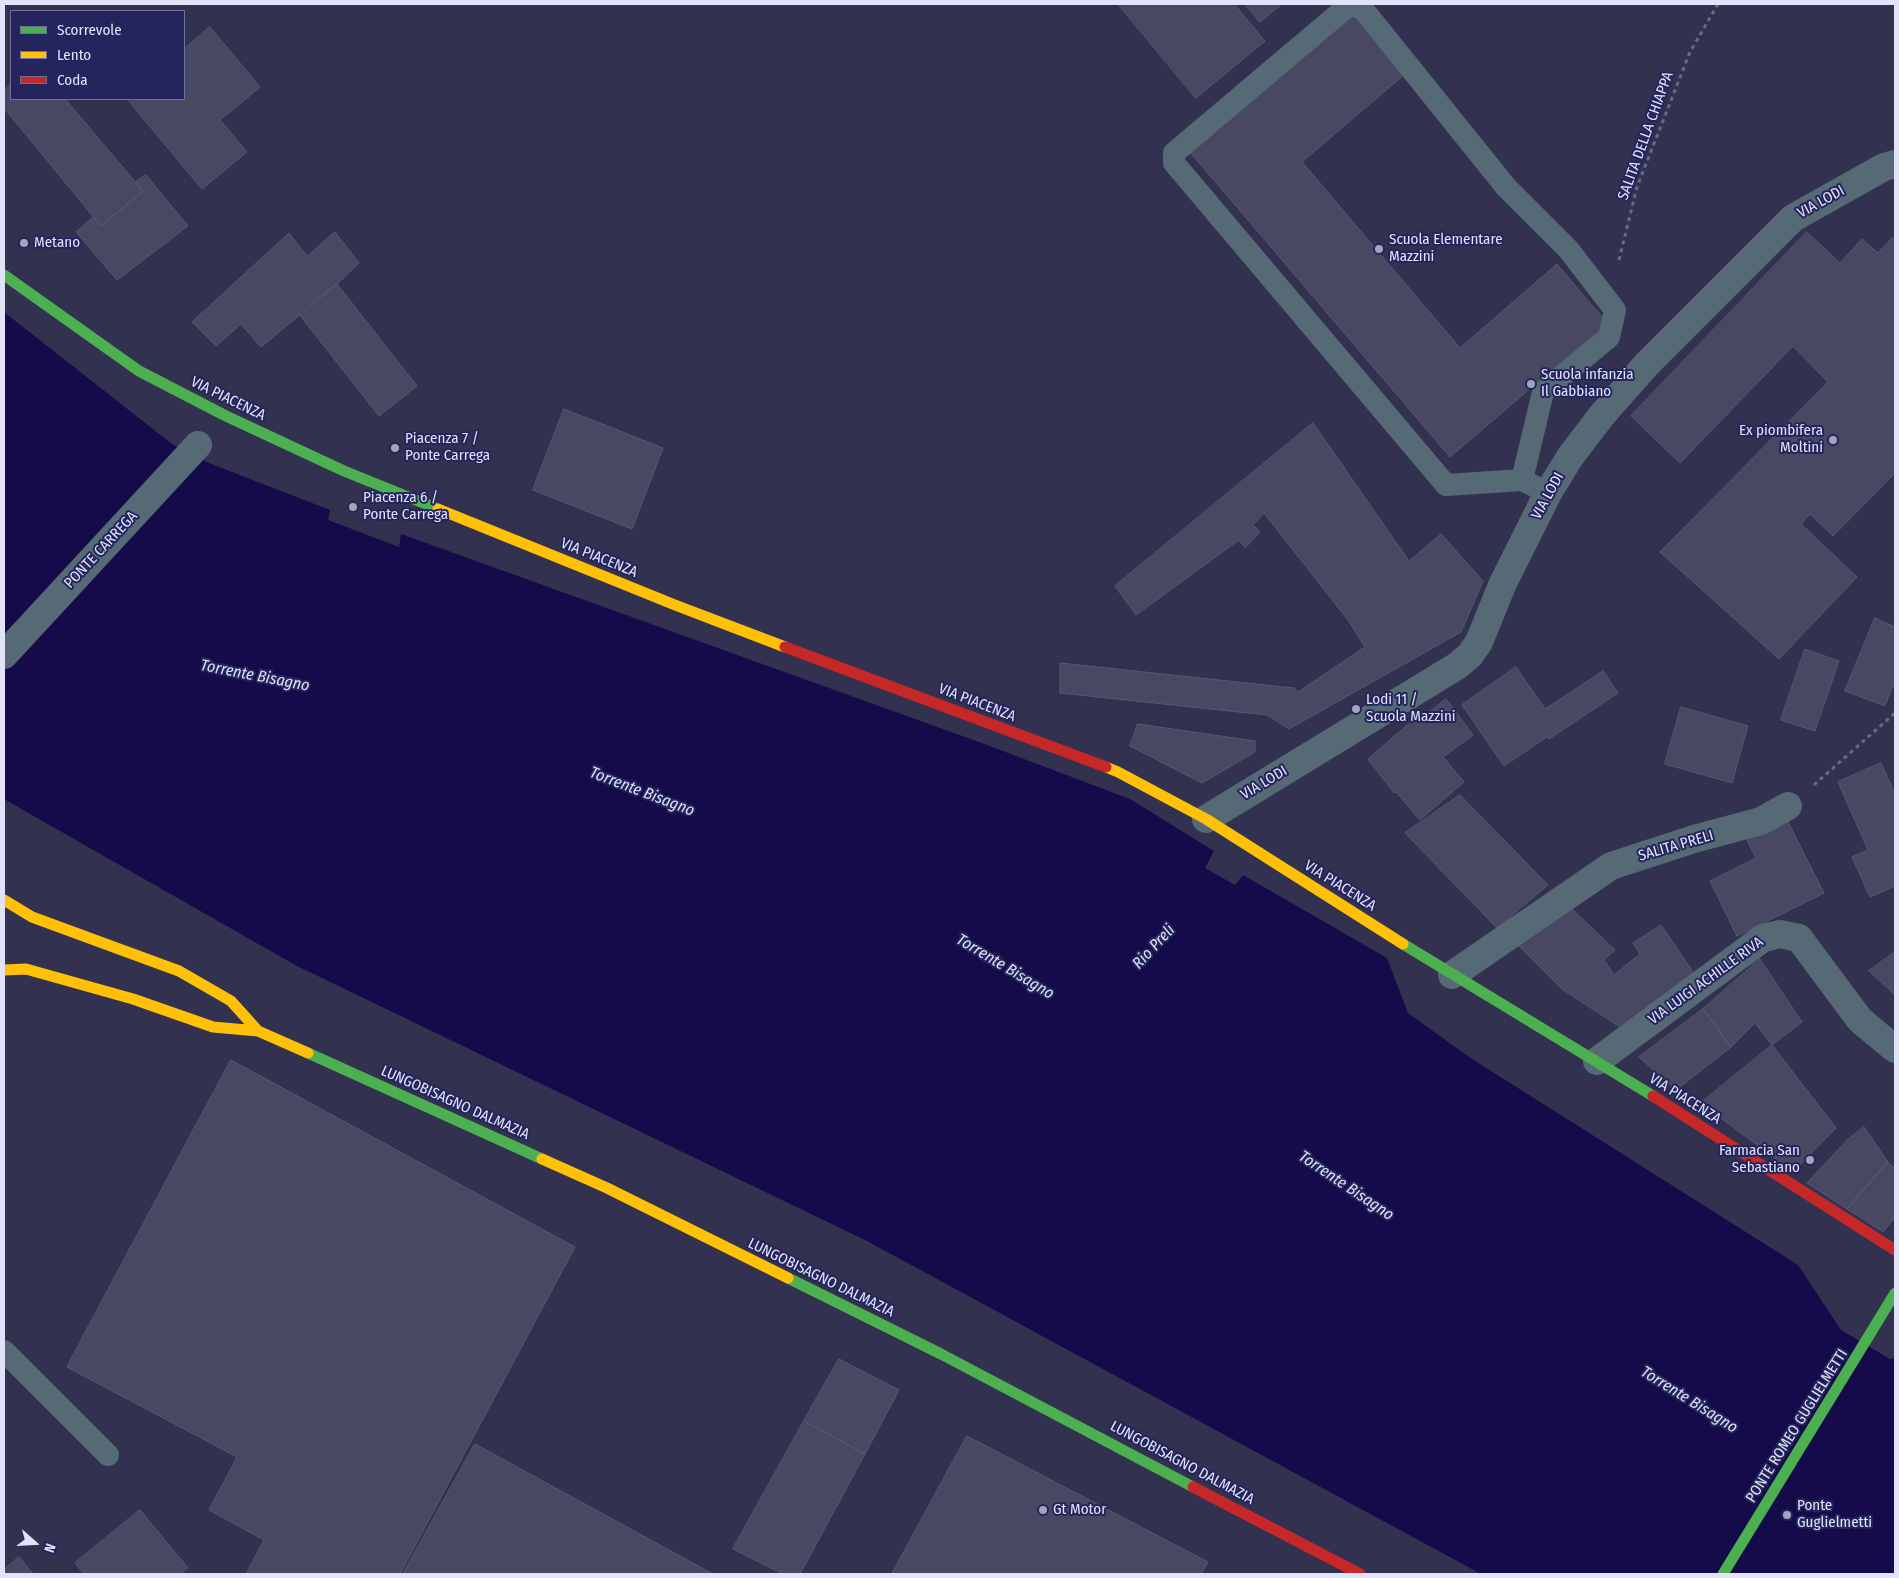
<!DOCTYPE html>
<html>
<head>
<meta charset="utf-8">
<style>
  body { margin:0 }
  #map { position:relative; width:1899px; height:1578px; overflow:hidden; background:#323250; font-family:"Fira Sans Condensed",sans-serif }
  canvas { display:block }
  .frame { position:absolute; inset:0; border:5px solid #e0e3f9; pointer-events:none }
  .legend { position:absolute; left:10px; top:10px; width:175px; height:90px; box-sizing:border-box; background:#25255d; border:1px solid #70719b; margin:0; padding:6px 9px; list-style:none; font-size:15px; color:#e0e3f9 }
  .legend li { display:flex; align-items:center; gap:10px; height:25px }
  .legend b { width:25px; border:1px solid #70719b }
  .north { position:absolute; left:10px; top:1518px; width:50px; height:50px; -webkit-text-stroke:4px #25255d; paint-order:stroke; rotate:109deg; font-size:14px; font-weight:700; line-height:20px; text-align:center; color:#e0e3f9 }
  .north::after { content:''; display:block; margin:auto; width:18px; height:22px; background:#e0e3f9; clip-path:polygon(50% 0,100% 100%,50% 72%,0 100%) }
</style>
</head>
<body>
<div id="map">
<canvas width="1899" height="1578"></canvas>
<div class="frame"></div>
<ul class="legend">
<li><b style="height:6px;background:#4caf50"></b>Scorrevole</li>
<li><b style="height:6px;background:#ffc107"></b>Lento</li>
<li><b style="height:6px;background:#c62828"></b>Coda</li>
</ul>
<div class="north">N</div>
</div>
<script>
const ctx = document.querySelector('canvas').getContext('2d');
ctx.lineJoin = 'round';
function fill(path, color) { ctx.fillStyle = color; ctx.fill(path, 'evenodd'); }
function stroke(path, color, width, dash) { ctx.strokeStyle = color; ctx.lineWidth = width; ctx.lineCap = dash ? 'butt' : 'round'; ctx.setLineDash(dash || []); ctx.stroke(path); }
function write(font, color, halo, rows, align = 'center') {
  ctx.font = font + ' "Fira Sans Condensed",sans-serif'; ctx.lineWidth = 4; ctx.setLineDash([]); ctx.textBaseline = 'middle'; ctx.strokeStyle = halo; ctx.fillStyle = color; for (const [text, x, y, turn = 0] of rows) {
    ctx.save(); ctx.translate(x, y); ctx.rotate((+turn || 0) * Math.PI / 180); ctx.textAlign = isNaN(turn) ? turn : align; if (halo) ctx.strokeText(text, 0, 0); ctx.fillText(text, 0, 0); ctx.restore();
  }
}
const water = new Path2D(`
  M 4,312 L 172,444 L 209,463 L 330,510 L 328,520 L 399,547 L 401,534 L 979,742 L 1130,799 L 1214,851 L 1205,868 L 1235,885 L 1243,875 L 1387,958 L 1408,1013 L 1469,1057 L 1798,1265 L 1841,1330 L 1890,1359 L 1895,1358 L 1895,1574 L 1481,1574 L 867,1241 L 295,965 L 4,799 Z`);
const building = new Path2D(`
  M 1118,4 L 1234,4 L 1265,41 L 1196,98 Z
  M 1245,4 L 1282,4 L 1260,22 Z
  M 1352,12 L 1405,74 L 1302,162 L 1460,348 L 1557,264 L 1607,323 L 1450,457 L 1189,151 Z
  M 210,27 L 260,87 L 220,120 L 247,152 L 202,189 L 127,99 L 184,99 L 184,49 Z
  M 11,84 L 11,99 L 65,99 L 143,191 L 101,226 L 4,108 L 4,91 Z
  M 146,175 L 188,226 L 117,280 L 76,232 L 93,217 L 101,226 L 143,191 L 136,182 Z
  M 335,232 L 359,263 L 337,284 L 261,347 L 241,324 L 216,346 L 192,322 L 289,233 L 307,256 Z
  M 1807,232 L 1840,263 L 1862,239 L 1878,253 L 1895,235 L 1895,473 L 1833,536 L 1810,514 L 1801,524 L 1857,577 L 1779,659 L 1660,552 L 1828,382 L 1793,346 L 1680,463 L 1631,416 Z
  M 337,284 L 417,386 L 379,416 L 299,314 Z
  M 564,409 L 663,448 L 632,529 L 533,490 Z
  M 1313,423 L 1409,561 L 1441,534 L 1483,581 L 1461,632 L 1289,729 L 1267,715 L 1060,693 L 1060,663 L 1294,688 L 1298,692 L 1365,647 L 1348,620 L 1264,513 L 1253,525 L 1260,532 L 1245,548 L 1239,540 L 1136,615 L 1115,586 Z
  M 1875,618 L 1895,627 L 1895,680 L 1885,706 L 1845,691 Z
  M 1805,649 L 1839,661 L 1815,731 L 1781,720 Z
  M 1516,667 L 1545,709 L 1603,671 L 1618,693 L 1549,739 L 1547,737 L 1504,766 L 1462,705 Z
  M 1446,699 L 1473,735 L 1443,757 L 1464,782 L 1420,820 L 1396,792 L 1394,793 L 1368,759 L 1413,720 L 1415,723 Z
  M 1681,707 L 1748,726 L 1732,783 L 1665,764 Z
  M 1138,724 L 1255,741 L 1255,752 L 1202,783 L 1130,746 Z
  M 1881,763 L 1895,794 L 1895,886 L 1870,897 L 1852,857 L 1868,850 L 1838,782 Z
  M 1460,795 L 1548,885 L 1497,928 L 1405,833 Z
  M 1785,816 L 1824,893 L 1737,936 L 1710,881 L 1756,858 L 1745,836 Z
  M 1572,909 L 1615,950 L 1604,960 L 1614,975 L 1640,954 L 1633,943 L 1661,925 L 1698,979 L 1629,1033 L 1562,989 L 1519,946 Z
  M 1895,952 L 1895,995 L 1869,971 Z
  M 1760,959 L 1802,1022 L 1772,1045 L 1755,1023 L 1731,1047 L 1703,1009 Z
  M 1703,1009 L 1731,1047 L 1676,1090 L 1639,1057 Z
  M 1772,1045 L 1836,1128 L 1793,1172 L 1701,1103 Z
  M 231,1060 L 575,1247 L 400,1574 L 246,1574 L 264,1540 L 209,1510 L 237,1457 L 67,1367 Z
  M 1864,1127 L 1888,1162 L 1847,1209 L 1807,1183 L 1848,1139 Z
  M 1888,1162 L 1895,1169 L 1895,1217 L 1883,1232 L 1847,1209 Z
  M 839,1359 L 899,1390 L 865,1454 L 804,1421 Z
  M 804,1421 L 865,1454 L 800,1574 L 783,1574 L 733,1549 Z
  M 967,1436 L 1208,1562 L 1201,1574 L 892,1574 Z
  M 475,1444 L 713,1574 L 403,1574 Z
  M 140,1510 L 188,1568 L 180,1574 L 84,1574 L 75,1563 Z
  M 19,1557 L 33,1574 L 4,1574 L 4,1570 Z`);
const path = new Path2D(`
  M 1619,260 L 1637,187 L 1690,52 L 1718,4
  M 1814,785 L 1895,713`);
const lane = new Path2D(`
  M 1522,480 L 1543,392 L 1609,337 L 1615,310 L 1568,249 L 1506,187 L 1362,8 L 1349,5 L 1174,153 L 1174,163 L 1446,485 L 1522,480 L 1548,493
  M 4,1351 L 108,1455`);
const street = new Path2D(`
  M 4,655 L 198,445
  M 1206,819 L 1457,666 L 1470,655 L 1479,642 L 1503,583 L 1548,493 L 1570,457 L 1602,415 L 1647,364 L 1793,218 L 1884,167 L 1895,164
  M 1452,975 L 1611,866 L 1694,839 L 1761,821 L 1788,806
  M 1597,1061 L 1763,938 L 1780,934 L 1799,938 L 1860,1020 L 1895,1049`);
const fast = new Path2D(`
  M 4,275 L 139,371 L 226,416 L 344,471 L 438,509
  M 1403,944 L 1653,1096
  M 308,1053 L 542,1159
  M 788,1278 L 941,1354 L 1193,1487
  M 1723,1574 L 1895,1293`);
const slow = new Path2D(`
  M 438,509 L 675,605 L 785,647
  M 1106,767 L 1118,772 L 1206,819 L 1403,944
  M 4,900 L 32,917 L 179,971 L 231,1001 L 258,1031
  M 4,970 L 26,969 L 133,999 L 213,1027 L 258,1031 L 308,1053
  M 542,1159 L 607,1188 L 788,1278`);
const jam = new Path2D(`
  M 785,647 L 1106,767
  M 1653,1096 L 1895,1250
  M 1193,1487 L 1360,1574`);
const markers = [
  [24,243,5,"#a3a5be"],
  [1379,249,5,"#a3a5be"],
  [1531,384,5,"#a3a5be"],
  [1833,440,5,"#a3a5be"],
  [395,448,5,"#a3a5be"],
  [353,507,5,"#a3a5be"],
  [1356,709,5,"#a3a5be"],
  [1810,1160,5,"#a3a5be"],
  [1043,1510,5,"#a3a5be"],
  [1787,1515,5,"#a3a5be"]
];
const streetNames = [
  ["SALITA DELLA CHIAPPA",1646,136,-70],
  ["VIA LODI",1821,202,-29],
  ["VIA PIACENZA",228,399,26],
  ["VIA LODI",1548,496,-61],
  ["PONTE CARREGA",101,550,-47],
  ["VIA PIACENZA",599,558,22],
  ["VIA PIACENZA",977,703,21],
  ["VIA LODI",1264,783,-31],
  ["SALITA PRELI",1676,846,-16],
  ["VIA PIACENZA",1340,886,32],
  ["VIA LUIGI ACHILLE RIVA",1706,981,-36],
  ["VIA PIACENZA",1685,1099,32],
  ["LUNGOBISAGNO DALMAZIA",455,1103,24],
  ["LUNGOBISAGNO DALMAZIA",821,1278,26],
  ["PONTE ROMEO GUGLIELMETTI",1797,1426,-58],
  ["LUNGOBISAGNO DALMAZIA",1182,1463,28]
];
const poiNames = [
  ["Scuola Elementare",1389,240],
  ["Mazzini",1389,257],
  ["Metano",34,243],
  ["Scuola infanzia",1541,375],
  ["Il Gabbiano",1541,392],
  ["Ex piombifera",1823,431,"right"],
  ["Moltini",1823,448,"right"],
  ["Piacenza 7 /",405,439],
  ["Ponte Carrega",405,456],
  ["Piacenza 6 /",363,498],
  ["Ponte Carrega",363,515],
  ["Lodi 11 /",1366,700],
  ["Scuola Mazzini",1366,717],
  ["Farmacia San",1800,1151,"right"],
  ["Sebastiano",1800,1168,"right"],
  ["Ponte",1797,1506],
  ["Guglielmetti",1797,1523],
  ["Gt Motor",1053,1510]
];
const waterNames = [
  ["Torrente Bisagno",255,676,11],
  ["Torrente Bisagno",642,792,21],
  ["Rio Preli",1154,947,-47],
  ["Torrente Bisagno",1005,967,31],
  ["Torrente Bisagno",1346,1186,34],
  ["Torrente Bisagno",1689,1400,32]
];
fill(water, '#150a4a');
fill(building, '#484863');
stroke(building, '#565770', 1);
stroke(path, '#616e7b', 3, [4, 4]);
stroke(lane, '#566a76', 22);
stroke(street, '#566a76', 28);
stroke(fast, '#4caf50', 11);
stroke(slow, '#ffc107', 11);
stroke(jam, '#c62828', 11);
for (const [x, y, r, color] of markers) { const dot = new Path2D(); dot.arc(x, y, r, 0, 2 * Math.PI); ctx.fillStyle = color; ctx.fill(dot); stroke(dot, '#25255d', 2); }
write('15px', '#e0e3f9', '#25255d', streetNames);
write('15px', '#e0e3f9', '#25255d', poiNames, 'left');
write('italic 16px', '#dce0f4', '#25255d', waterNames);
</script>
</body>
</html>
